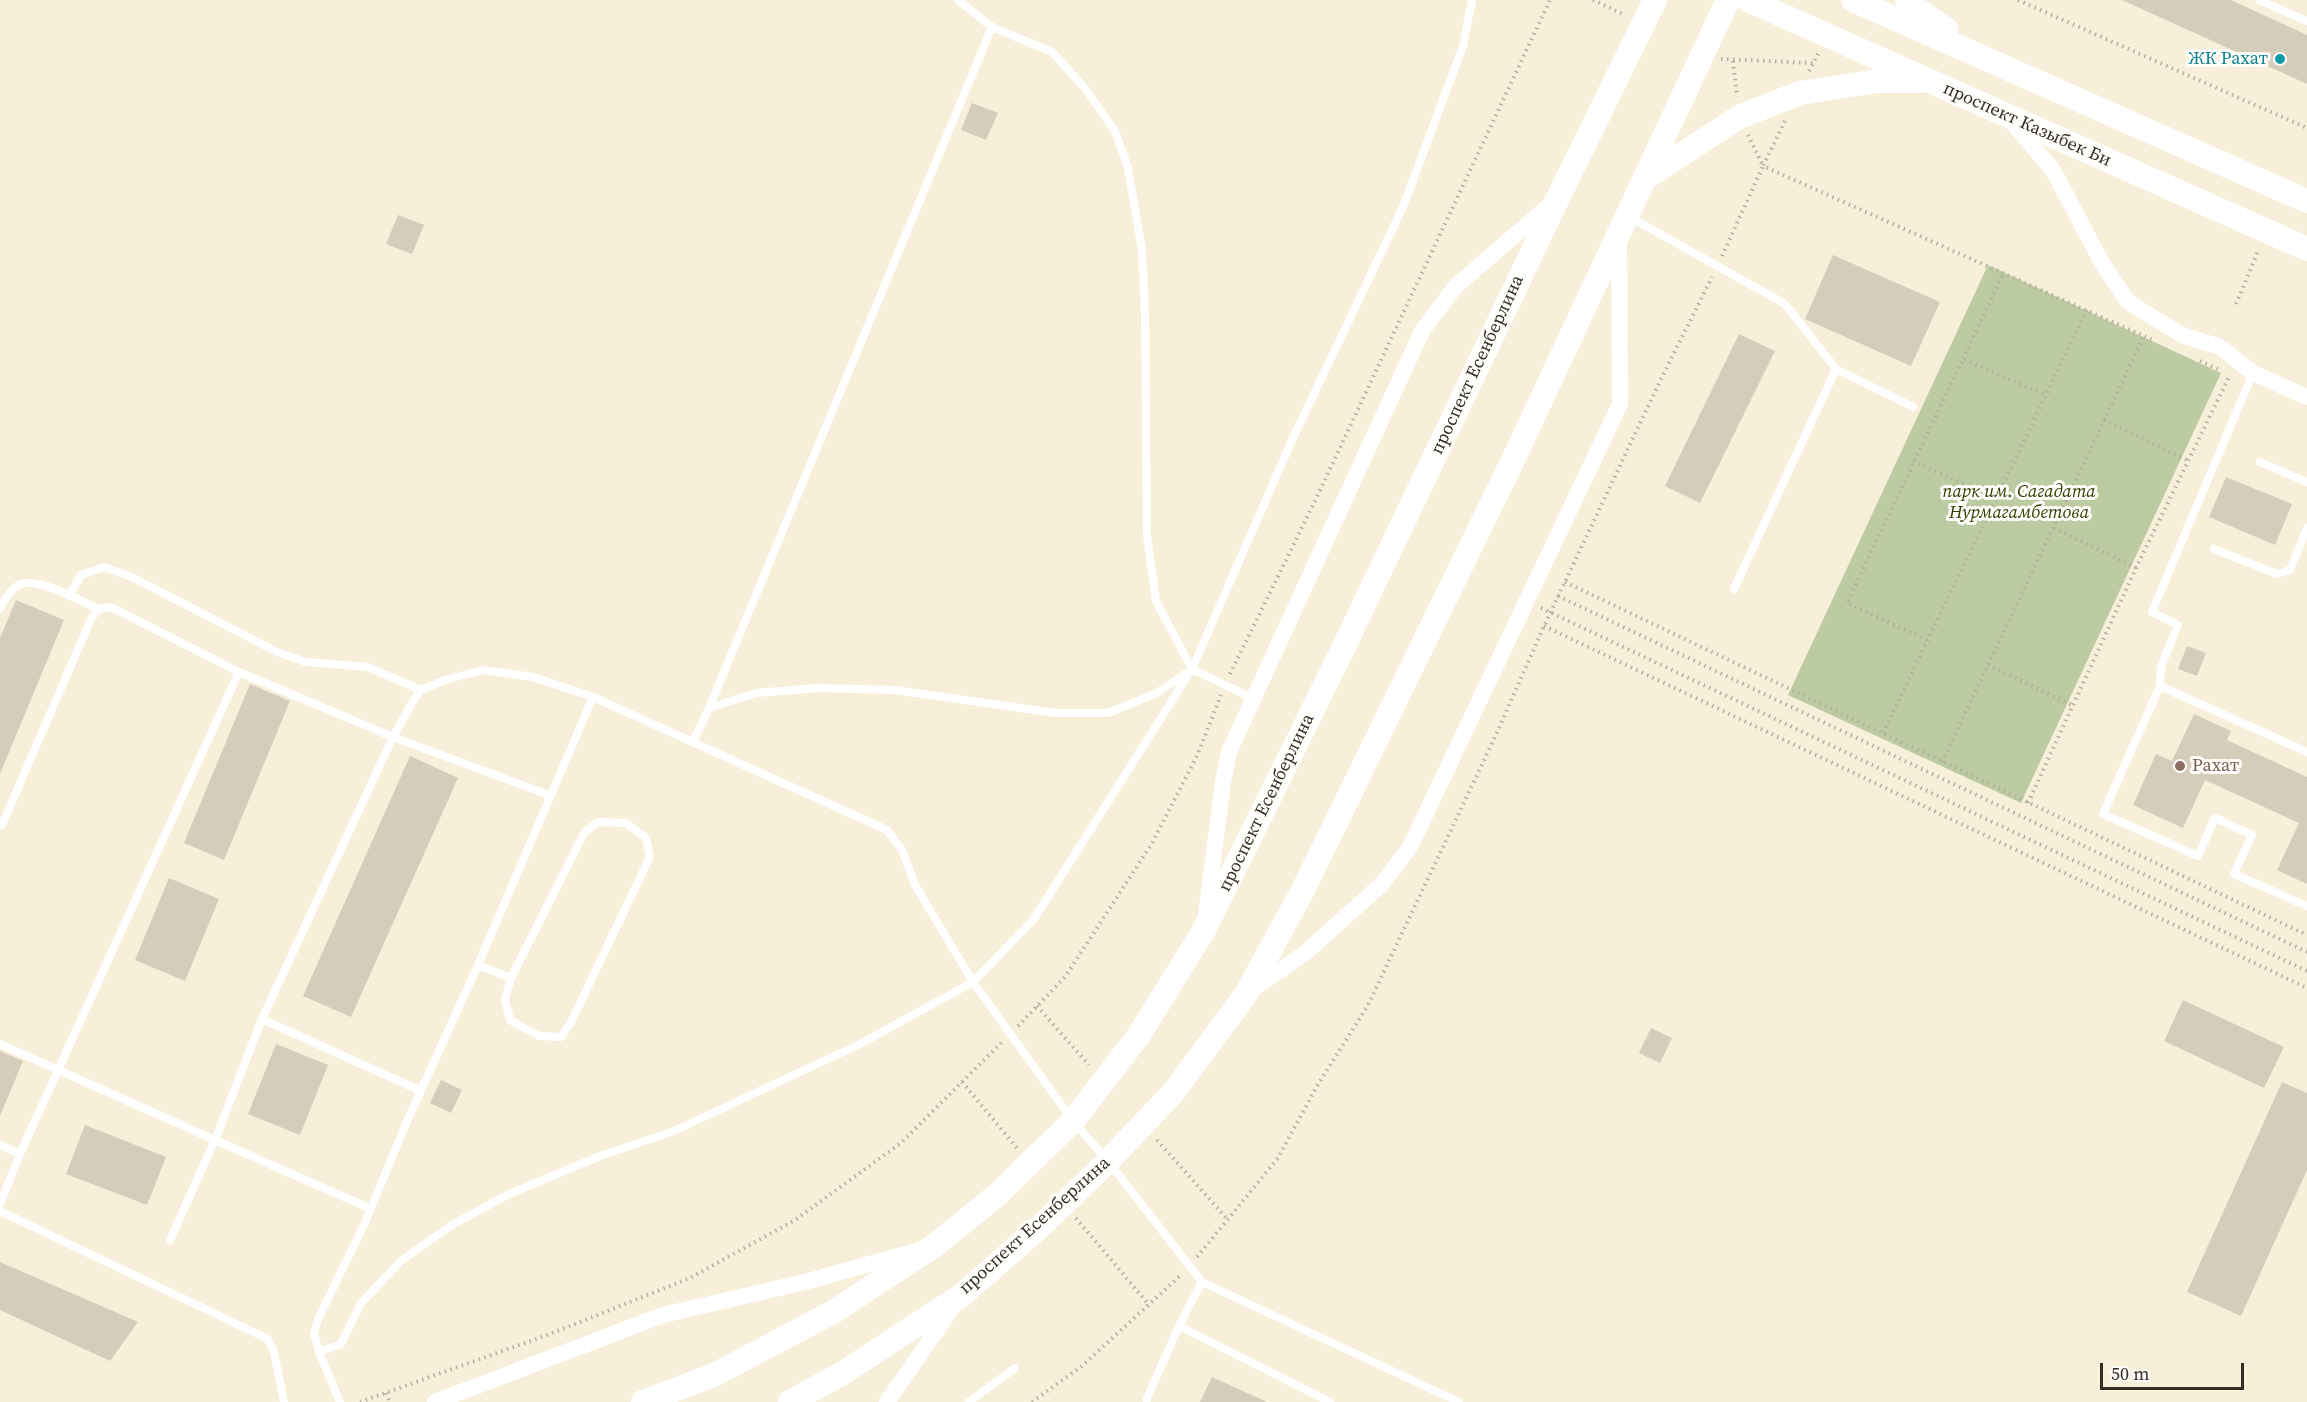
<!DOCTYPE html>
<html>
<head>
<meta charset="utf-8">
<style>
  body { margin:0 }
  #map { position:relative; width:2307px; height:1402px; overflow:hidden; background:#f8efda; font-family:"Source Serif 4",serif }
  canvas { display:block }
  .scale { position:absolute; left:2100px; top:1363px; width:144px; height:27px; box-sizing:border-box; border:3px solid #322f27; border-top:0; padding-left:8px; font-size:18px; line-height:21px; white-space:nowrap; color:#322f27; -webkit-text-stroke:4px #fffdf9; paint-order:stroke }
</style>
</head>
<body>
<div id="map">
<canvas width="2307" height="1402"></canvas>
<div class="scale">50 m</div>
</div>
<script>
const ctx = document.querySelector('canvas').getContext('2d');
ctx.lineJoin = 'round';
function fill(path, color) { ctx.fillStyle = color; ctx.fill(path, 'evenodd'); }
function stroke(path, color, width, dash) { ctx.strokeStyle = color; ctx.lineWidth = width; ctx.lineCap = dash ? 'butt' : 'round'; ctx.setLineDash(dash || []); ctx.stroke(path); }
function write(font, color, halo, rows, align = 'center') {
  ctx.font = font + ' "Source Serif 4",serif'; ctx.lineWidth = 6; ctx.setLineDash([]); ctx.textBaseline = 'middle'; ctx.strokeStyle = halo; ctx.fillStyle = color; for (const [text, x, y, turn = 0] of rows) {
    ctx.save(); ctx.translate(x, y); ctx.rotate((+turn || 0) * Math.PI / 180); ctx.textAlign = isNaN(turn) ? turn : align; if (halo) ctx.strokeText(text, 0, 0); ctx.fillText(text, 0, 0); ctx.restore();
  }
}
const green = new Path2D(`
  M 1988,265 L 2221,373 L 2021,803 L 1788,695 Z`);
const building = new Path2D(`
  M 2122,0 L 2231,0 L 2307,35 L 2307,84 Z
  M 972,103 L 998,113 L 986,140 L 961,130 Z
  M 398,215 L 424,225 L 412,254 L 386,244 Z
  M 1833,255 L 1940,302 L 1911,366 L 1805,319 Z
  M 1739,334 L 1775,351 L 1700,503 L 1665,486 Z
  M 2226,477 L 2292,504 L 2275,545 L 2209,517 Z
  M 16,600 L 64,620 L 0,774 L 0,638 Z
  M 2187,646 L 2206,653 L 2197,676 L 2178,669 Z
  M 250,684 L 290,701 L 224,860 L 184,843 Z
  M 2194,714 L 2231,731 L 2227,740 L 2307,777 L 2307,884 L 2277,870 L 2299,823 L 2205,780 L 2183,828 L 2133,805 L 2156,754 L 2172,761 Z
  M 410,756 L 458,778 L 351,1017 L 303,996 Z
  M 169,878 L 219,899 L 185,981 L 135,960 Z
  M 2183,1000 L 2284,1047 L 2264,1088 L 2164,1041 Z
  M 1651,1028 L 1672,1038 L 1660,1063 L 1639,1053 Z
  M 276,1044 L 328,1065 L 300,1135 L 248,1114 Z
  M 0,1051 L 23,1061 L 0,1116 Z
  M 441,1080 L 462,1090 L 451,1113 L 430,1103 Z
  M 2282,1082 L 2307,1093 L 2307,1170 L 2241,1316 L 2187,1292 Z
  M 85,1125 L 166,1157 L 147,1205 L 66,1174 Z
  M 0,1262 L 138,1322 L 110,1361 L 0,1310 Z
  M 1212,1377 L 1267,1402 L 1200,1402 Z`);
const path = new Path2D(`
  M 1593,0 L 1625,15
  M 2018,0 L 2307,128
  M 1721,59 L 1813,63
  M 1733,61 L 1737,97
  M 1809,71 L 1818,54
  M 1785,121 L 1763,166 L 2155,341
  M 1722,256 L 1763,166 L 1748,135
  M 2236,304 L 2259,249
  M 1963,359 L 2003,274
  M 2200,361 L 2218,369
  M 2104,420 L 2189,461
  M 1913,461 L 1994,498
  M 2054,528 L 2136,568
  M 1565,582 L 2307,935
  M 1558,596 L 2307,952
  M 1541,608 L 2307,971
  M 1544,626 L 2307,988
  M 1927,640 L 1847,603 L 1963,359 L 2045,395
  M 1988,665 L 2072,705
  M 1230,674 L 1314,503 L 1550,0
  M 1883,733 L 2087,310
  M 1942,762 L 2144,336
  M 2028,803 L 2136,568 L 2230,375
  M 1037,1006 L 1089,1065
  M 1018,1026 L 1065,977 L 1151,845 L 1197,756 L 1221,695
  M 962,1082 L 1017,1148
  M 1157,1140 L 1228,1220
  M 1076,1218 L 1149,1305
  M 1197,1257 L 1278,1158 L 1317,1086 L 1368,1005 L 1496,735 L 1544,626 L 1662,377 L 1712,277
  M 386,1393 L 390,1402
  M 360,1402 L 550,1334 L 690,1278 L 795,1220 L 901,1143 L 1002,1042
  M 1032,1402 L 1082,1366 L 1182,1274`);
const lane = new Path2D(`
  M 958,0 L 992,27 L 1052,52 L 1084,87 L 1115,131 L 1128,168 L 1142,250 L 1145,314 L 1147,536 L 1156,601 L 1192,669
  M 2259,0 L 2307,21
  M 1628,216 L 1785,304 L 1836,369 L 1734,589
  M 1836,369 L 1913,407
  M 2253,373 L 2152,612 L 2178,625 L 2161,666 L 2160,686 L 2103,814 L 2198,856 L 2215,818 L 2252,835 L 2234,874 L 2307,906
  M 2260,462 L 2307,482
  M 2214,549 L 2277,574 L 2290,570 L 2307,528
  M 69,596 L 81,575 L 104,567 L 132,577 L 277,652 L 306,662 L 368,667 L 421,690
  M 0,609 C 5,599 10,589 21,584 C 38,577 82,601 98,609
  M 2160,686 L 2307,752
  M 709,708 L 992,27
  M 693,742 L 709,708 L 756,693 L 817,688 L 895,690 L 1056,713 L 1108,713 L 1157,693 L 1192,669 L 1254,699
  M 598,822 L 626,823 L 646,838 L 650,857 L 571,1022 L 561,1037 L 539,1036 L 510,1020 L 505,1000 L 511,978 L 584,833 Z
  M 0,826 L 2,825 L 92,617 L 98,609 L 111,607 L 239,672 L 393,737 L 549,795
  M 478,965 L 511,978
  M 262,1019 L 215,1140 L 371,1209
  M 0,1044 L 215,1140 L 170,1240
  M 421,1091 L 262,1019 L 393,737 L 413,701 L 421,690 L 445,680 L 483,670 L 533,677 L 593,697 L 887,830 L 902,850 L 915,885 L 973,982 L 1073,1121 L 1108,1161 L 1202,1282 L 1179,1326 L 1147,1398 L 1147,1402
  M 0,1145 L 20,1154
  M 0,1204 L 20,1154 L 239,672
  M 0,1211 L 268,1339 L 274,1352 L 284,1402
  M 1202,1282 L 1459,1402
  M 1179,1326 L 1330,1402
  M 319,1352 L 314,1334 L 318,1319 L 364,1225 L 408,1119 L 478,965 L 593,697
  M 340,1402 L 319,1352 L 341,1344 L 361,1303 L 402,1260 L 452,1225 L 507,1195 L 600,1156 L 674,1131 L 860,1044 L 973,982 L 1034,919 L 1192,669 L 1293,438 L 1403,207 L 1463,46 L 1472,0
  M 969,1402 L 1015,1368`);
const street = new Path2D(`
  M 2010,120 L 2053,170 L 2102,263 L 2128,302 L 2182,335 L 2220,347 L 2253,373 L 2307,397
  M 1206,915 L 1223,782 L 1229,752 L 1422,331 L 1455,287 L 1552,203
  M 1251,990 L 1304,954 L 1382,884 L 1410,847 L 1620,404 L 1619,238
  M 435,1402 L 663,1315 L 805,1282 L 916,1251
  M 887,1402 L 955,1304`);
const secondary = new Path2D(`
  M 1748,0 L 2307,249
  M 1853,0 L 2307,201
  M 1907,0 L 1915,8 L 1946,29
  M 1644,179 L 1739,117 L 1800,93 L 1877,81 L 1921,81
  M 643,1402 L 714,1375 L 833,1312 L 934,1246 L 997,1195 L 1073,1121 L 1139,1035 L 1204,930 L 1339,657 L 1558,198 L 1655,0
  M 790,1402 L 843,1373 L 962,1295 L 1042,1225 L 1108,1161 L 1173,1093 L 1246,994 L 1302,892 L 1514,458 L 1728,0`);
const markers = [
  [2280,59,6,"#0f9aa8"],
  [2180,766,6,"#8d6e63"]
];
const cultureNames = [
  ["ЖК Рахат",2268,59]
];
const streetNames = [
  ["проспект Казыбек Би",2027,125,24],
  ["проспект Есенберлина",1478,365,-65],
  ["проспект Есенберлина",1267,803,-64],
  ["проспект Есенберлина",1035,1226,-42]
];
const parkNames = [
  ["парк им. Сагадата",2019,492],
  ["Нурмагамбетова",2019,513]
];
const educationNames = [
  ["Рахат",2192,766]
];
fill(green, '#bdcba2');
fill(building, '#d5cdb9');
stroke(path, '#b5ae9d', 4, [1.5, 4.5]);
stroke(lane, '#fff', 8);
stroke(street, '#fff', 16);
stroke(secondary, '#fff', 24);
for (const [x, y, r, color] of markers) { const dot = new Path2D(); dot.arc(x, y, r, 0, 2 * Math.PI); ctx.fillStyle = color; ctx.fill(dot); stroke(dot, '#fffdf9', 2); }
write('18px', '#0d838f', '#fffdf9', cultureNames, 'right');
write('18px', '#322f27', '#fffdf9', streetNames);
write('italic 18px', '#314000', '#fffdf9', parkNames);
write('18px', '#785e54', '#fffdf9', educationNames, 'left');
</script>
</body>
</html>
